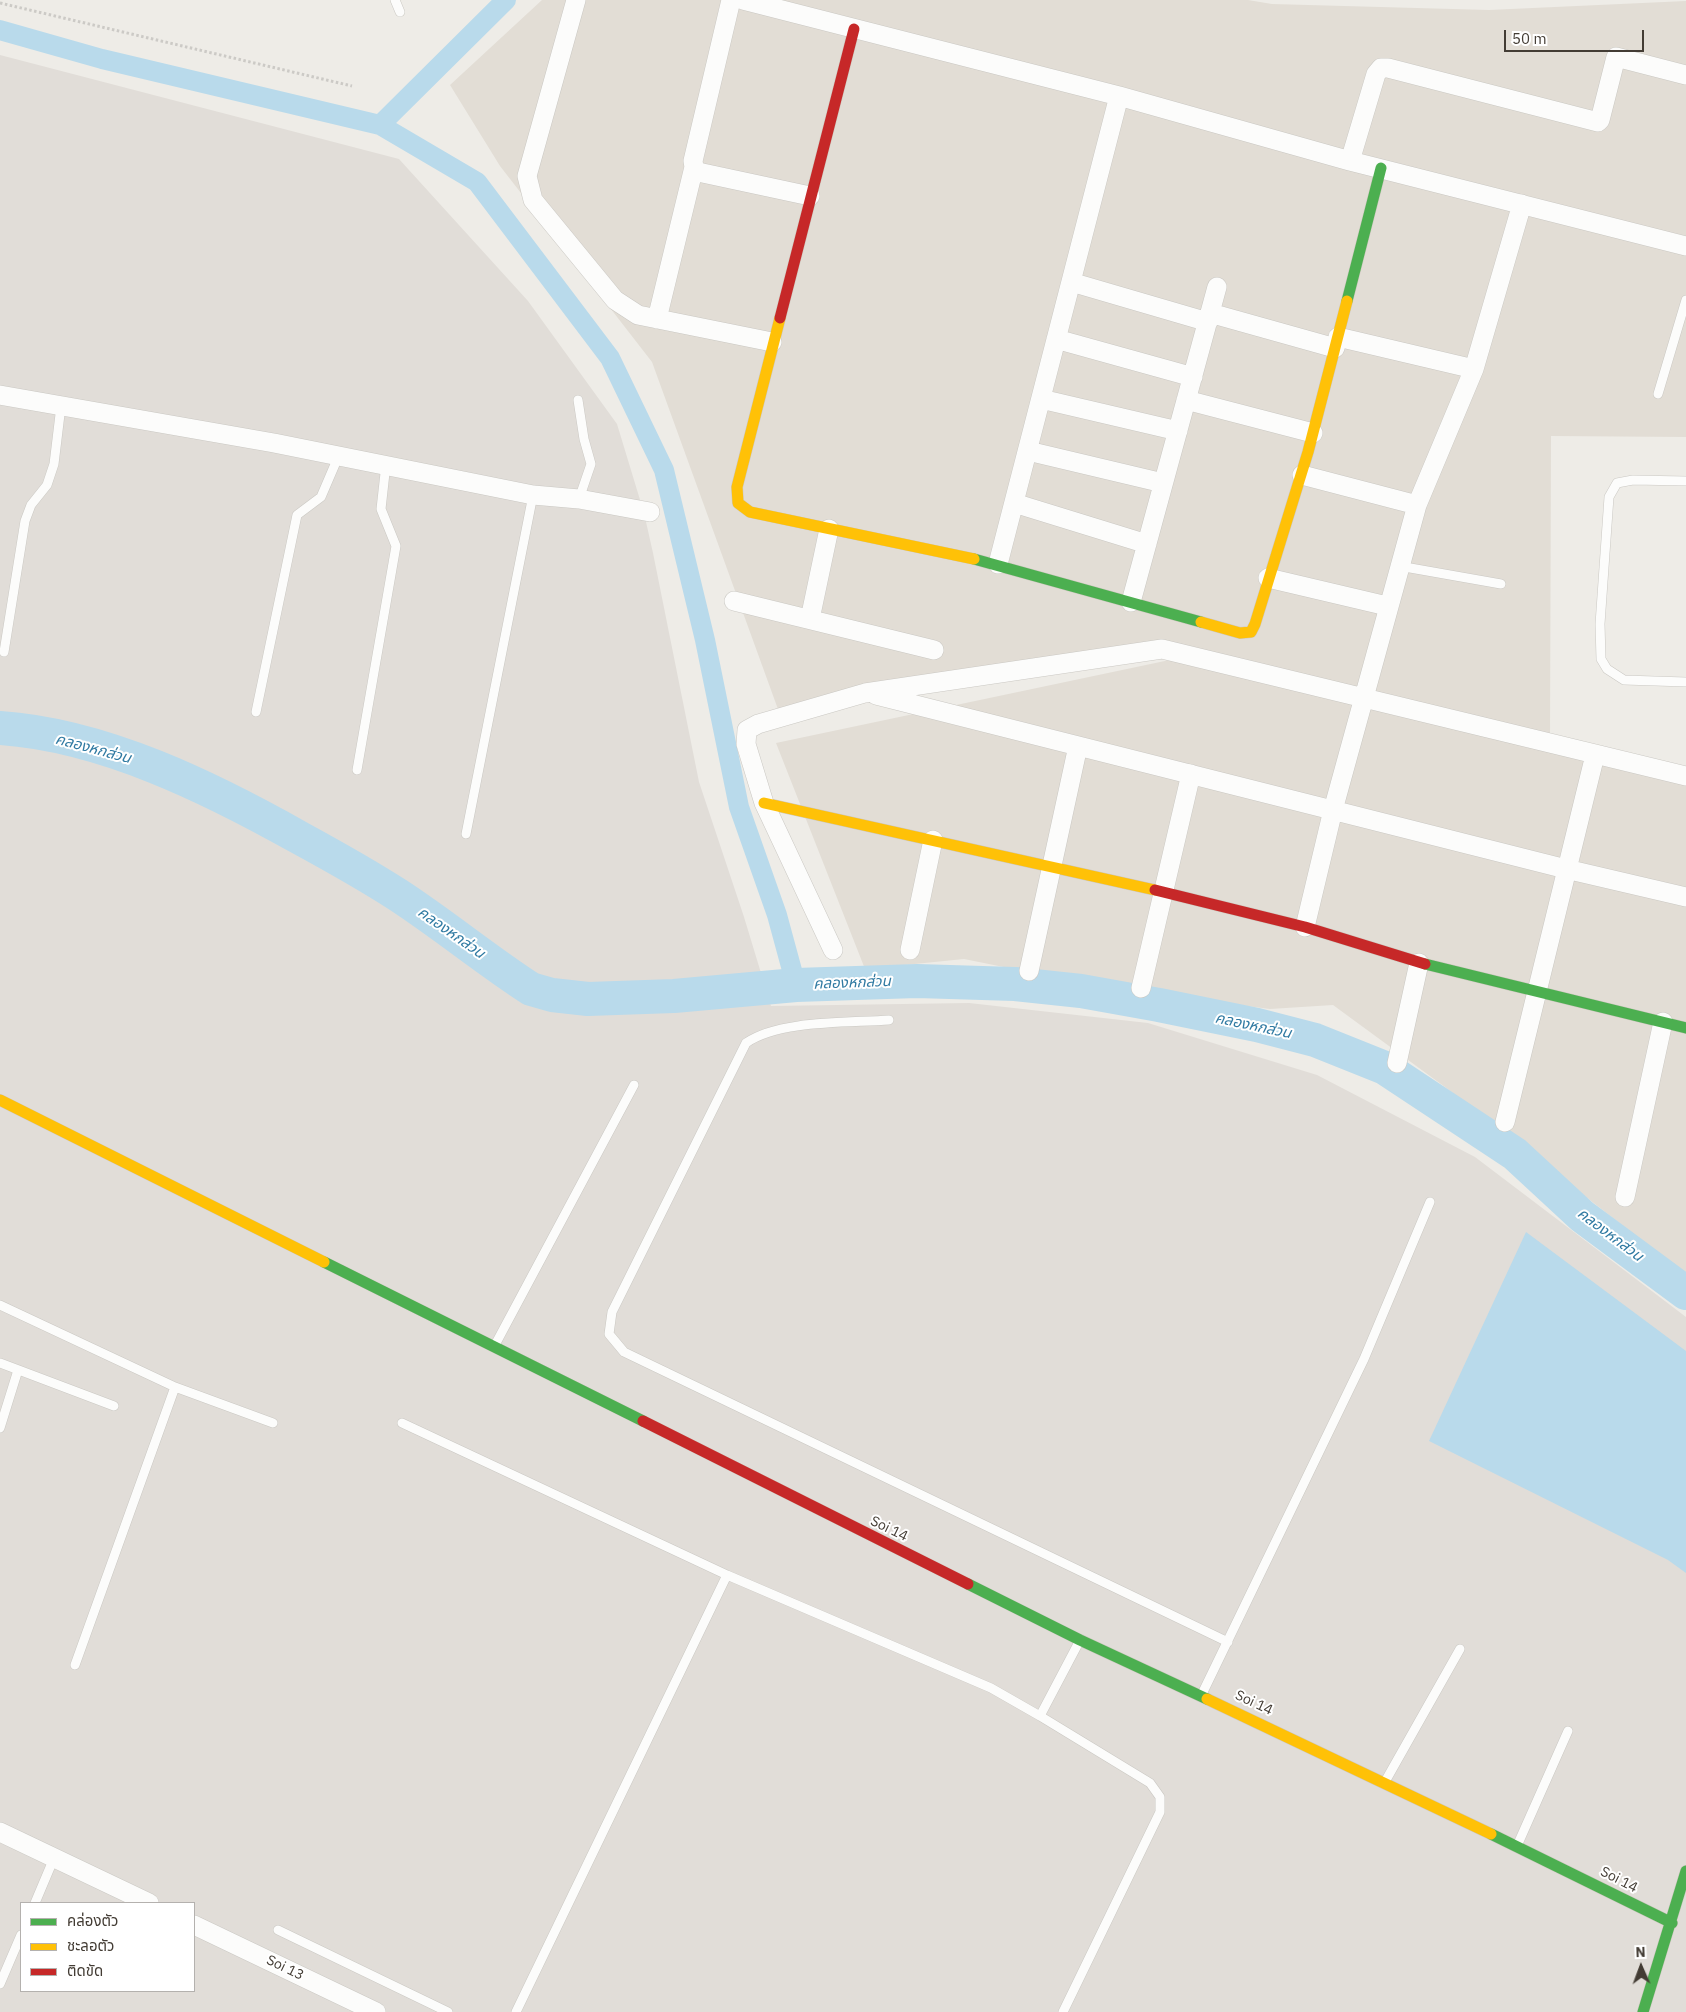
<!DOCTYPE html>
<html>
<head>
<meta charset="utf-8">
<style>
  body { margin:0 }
  #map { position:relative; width:1686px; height:2012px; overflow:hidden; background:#eeece7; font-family:"IBM Plex Sans","Noto Sans Thai",sans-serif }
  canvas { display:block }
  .legend { position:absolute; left:20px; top:1902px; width:175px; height:90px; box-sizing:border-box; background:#fff; border:1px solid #b4b1ae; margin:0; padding:6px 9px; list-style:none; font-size:15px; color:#433c34 }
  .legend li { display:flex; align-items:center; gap:10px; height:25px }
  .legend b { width:25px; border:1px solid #b4b1ae }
  .north { position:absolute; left:1616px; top:1942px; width:50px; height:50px; -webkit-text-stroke:4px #fff; paint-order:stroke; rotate:358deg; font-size:14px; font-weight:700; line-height:20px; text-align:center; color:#433c34 }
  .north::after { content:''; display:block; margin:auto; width:18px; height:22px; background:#433c34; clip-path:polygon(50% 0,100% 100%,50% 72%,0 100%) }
  .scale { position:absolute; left:1504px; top:30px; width:140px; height:22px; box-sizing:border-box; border:2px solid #433c34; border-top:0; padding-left:6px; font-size:15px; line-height:18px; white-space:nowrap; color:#433c34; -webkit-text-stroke:4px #fff; paint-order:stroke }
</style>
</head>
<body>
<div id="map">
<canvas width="1686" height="2012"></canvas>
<ul class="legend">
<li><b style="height:6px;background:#4caf50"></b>คล่องตัว</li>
<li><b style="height:6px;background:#ffc107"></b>ชะลอตัว</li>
<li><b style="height:6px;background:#c62828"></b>ติดขัด</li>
</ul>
<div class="north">N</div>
<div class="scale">50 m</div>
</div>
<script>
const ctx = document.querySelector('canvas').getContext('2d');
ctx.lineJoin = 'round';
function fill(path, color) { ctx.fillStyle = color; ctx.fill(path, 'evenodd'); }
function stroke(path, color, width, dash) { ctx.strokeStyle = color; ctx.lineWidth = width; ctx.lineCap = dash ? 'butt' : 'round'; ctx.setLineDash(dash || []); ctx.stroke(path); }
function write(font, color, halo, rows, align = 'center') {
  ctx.font = font + ' "IBM Plex Sans","Noto Sans Thai",sans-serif'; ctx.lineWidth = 4; ctx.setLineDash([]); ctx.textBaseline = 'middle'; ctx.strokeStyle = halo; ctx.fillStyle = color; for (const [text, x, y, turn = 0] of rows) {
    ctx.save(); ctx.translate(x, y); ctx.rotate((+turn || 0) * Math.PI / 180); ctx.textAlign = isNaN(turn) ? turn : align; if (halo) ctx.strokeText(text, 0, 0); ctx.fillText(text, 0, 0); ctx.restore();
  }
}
const residential = new Path2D(`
  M 542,0 L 1248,0 L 1272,4 L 1489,10 L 1686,1 L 1686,437 L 1551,436 L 1550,738 L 1199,649 L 779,712 L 652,362 L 500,166 L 450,85 Z
  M 1198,654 L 1686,775 L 1686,1275 L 1445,1087 L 1333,1005 L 1270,1009 L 1108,988 L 964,959 L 865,969 L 776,743 Z`);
const industrial = new Path2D(`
  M 0,55 L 399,159 L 528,301 L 617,424 L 644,513 L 653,553 L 699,782 L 744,917 L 771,1006 L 969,1003 L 1148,1023 L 1317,1075 L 1475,1157 L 1686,1317 L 1686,2012 L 0,2012 ZM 21,1903 L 194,1903 L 194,1991 L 21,1991 Z`);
const water = new Path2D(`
  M 1526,1232 L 1686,1351 L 1686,1573 L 1668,1560 L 1429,1441 Z`);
const canal = new Path2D(`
  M 0,30 L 102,59 L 380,125 L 477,182 L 610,358 L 664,470 L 705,640 L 739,807 L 777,915 L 796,985
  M 380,125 L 506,0`);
const river = new Path2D(`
  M 0,728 C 104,735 211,788 300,838 C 333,856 367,875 398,895 C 444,925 486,960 531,989 L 552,995 L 588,999 L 674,996 L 796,985 L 917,981 L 1015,984 L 1081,991 L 1159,1005 L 1257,1025 L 1315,1040 L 1385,1068 L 1515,1154 L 1582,1216 L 1686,1293`);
const path = new Path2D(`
  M 0,3 L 352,86`);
const lane = new Path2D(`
  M 395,0 L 400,12
  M 1658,394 L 1686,300
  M 578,400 L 584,439 L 591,464 L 579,499
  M 1686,481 L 1633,480 L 1617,483 L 1609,497 L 1600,624 L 1601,659 L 1607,669 L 1624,680 L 1686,682
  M 1399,566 L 1501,584
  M 4,652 L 25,521 L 31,505 L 47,485 L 54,464 L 61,406
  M 256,712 L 297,515 L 321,497 L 339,455
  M 357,770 L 396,546 L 381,509 L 386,464
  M 466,834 L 533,495
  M 889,1020 C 848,1023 779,1020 746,1043 L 612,1312 L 609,1334 L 624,1352 L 1228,1642
  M 0,1305 L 175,1387 L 75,1665
  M 495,1345 L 634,1085
  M 0,1363 L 114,1406
  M 175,1387 L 273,1423
  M 402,1423 L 727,1575 L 991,1688 L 1040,1716 L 1079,1642
  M 0,1428 L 18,1370
  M 1202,1694 L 1364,1359 L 1430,1202
  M 1040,1716 L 1150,1783 L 1160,1797 L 1160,1812 L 1063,2012
  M 1386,1780 L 1460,1649
  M 1517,1846 L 1568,1731
  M 35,1903 L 54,1858
  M 278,1930 L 448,2012
  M 0,1984 L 21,1935
  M 516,2012 L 727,1575`);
const street = new Path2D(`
  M 576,0 L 527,176 L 533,200 L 615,300 L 638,315 L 772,342
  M 731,0 L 693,161 L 694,167 L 698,172 L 810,196
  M 743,0 L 1119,96 L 1350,161 L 1686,246
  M 1350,161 L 1376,74 L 1381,68 L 1388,68 L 1598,122 L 1600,120 L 1616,57 L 1686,75
  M 1071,282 L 1208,322
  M 1210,313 L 1335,348
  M 657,319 L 694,167
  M 1338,337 L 1474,369
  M 1056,339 L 1193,377
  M 0,395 L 274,443 L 533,495 L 579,499 L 650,512
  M 1041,399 L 1178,431
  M 1186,400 L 1313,433
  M 1028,451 L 1163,483
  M 1302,475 L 1417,505
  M 1014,503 L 1147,544
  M 998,564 L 1119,96
  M 1268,578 L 1387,606
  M 734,601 L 934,650
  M 1131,602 L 1217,287
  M 810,619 L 829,529
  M 876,695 L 1566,869 L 1686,897
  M 1305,927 L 1333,810 L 1417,505 L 1474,369 L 1522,204
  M 833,950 L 764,803 L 746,744 L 747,730 L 758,724 L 865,693 L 1162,649 L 1686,776
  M 910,950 L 933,840
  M 1029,971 L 1078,746
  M 1141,988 L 1191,774
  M 1397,1063 L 1419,963
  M 1505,1122 L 1595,755
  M 1625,1197 L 1663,1022
  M 0,1832 L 149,1903
  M 194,1925 L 376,2012`);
const fast = new Path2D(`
  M 1347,301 L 1381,168
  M 974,559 L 1201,622
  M 1425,964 L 1686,1028
  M 324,1262 L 643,1421
  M 968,1584 L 1080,1640 L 1207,1699
  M 1491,1834 L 1672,1923
  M 1643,2012 L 1686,1871`);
const slow = new Path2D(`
  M 780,318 L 737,487 L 738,503 L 750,512 L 974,559
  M 1201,622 L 1240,633 L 1251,632 L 1255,624 L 1308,452 L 1347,301
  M 764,803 L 1155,890
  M 0,1100 L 324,1262
  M 1207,1699 L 1491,1834`);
const jam = new Path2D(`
  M 780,318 L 854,29
  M 1155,890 L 1305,927 L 1425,964
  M 643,1421 L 968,1584`);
const streetNames = [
  ["Soi 14",889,1529,26],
  ["Soi 14",1254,1703,25],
  ["Soi 14",1619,1880,27],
  ["Soi 13",285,1968,26]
];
const waterNames = [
  ["คลองหกส่วน",93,749,15],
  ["คลองหกส่วน",451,933,35],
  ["คลองหกส่วน",852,983,-2],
  ["คลองหกส่วน",1253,1026,12],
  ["คลองหกส่วน",1610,1235,37]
];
fill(residential, '#e2ddd5');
fill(industrial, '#e1ddd8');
fill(water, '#b9daeb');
stroke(canal, '#b9daeb', 20);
stroke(river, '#b9daeb', 34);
stroke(lane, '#cac8c3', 10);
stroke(street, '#cac8c3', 20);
stroke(fast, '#cdc8bf', 12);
stroke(slow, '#cdc8bf', 12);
stroke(jam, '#cdc8bf', 12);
stroke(path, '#cccac6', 3, [2.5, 2.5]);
stroke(lane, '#fcfcfb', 9);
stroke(street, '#fcfcfb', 19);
stroke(fast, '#4caf50', 11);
stroke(slow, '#ffc107', 11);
stroke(jam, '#c62828', 11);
write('14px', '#433c34', '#fff', streetNames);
write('italic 15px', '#307aa2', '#fff', waterNames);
</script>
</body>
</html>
